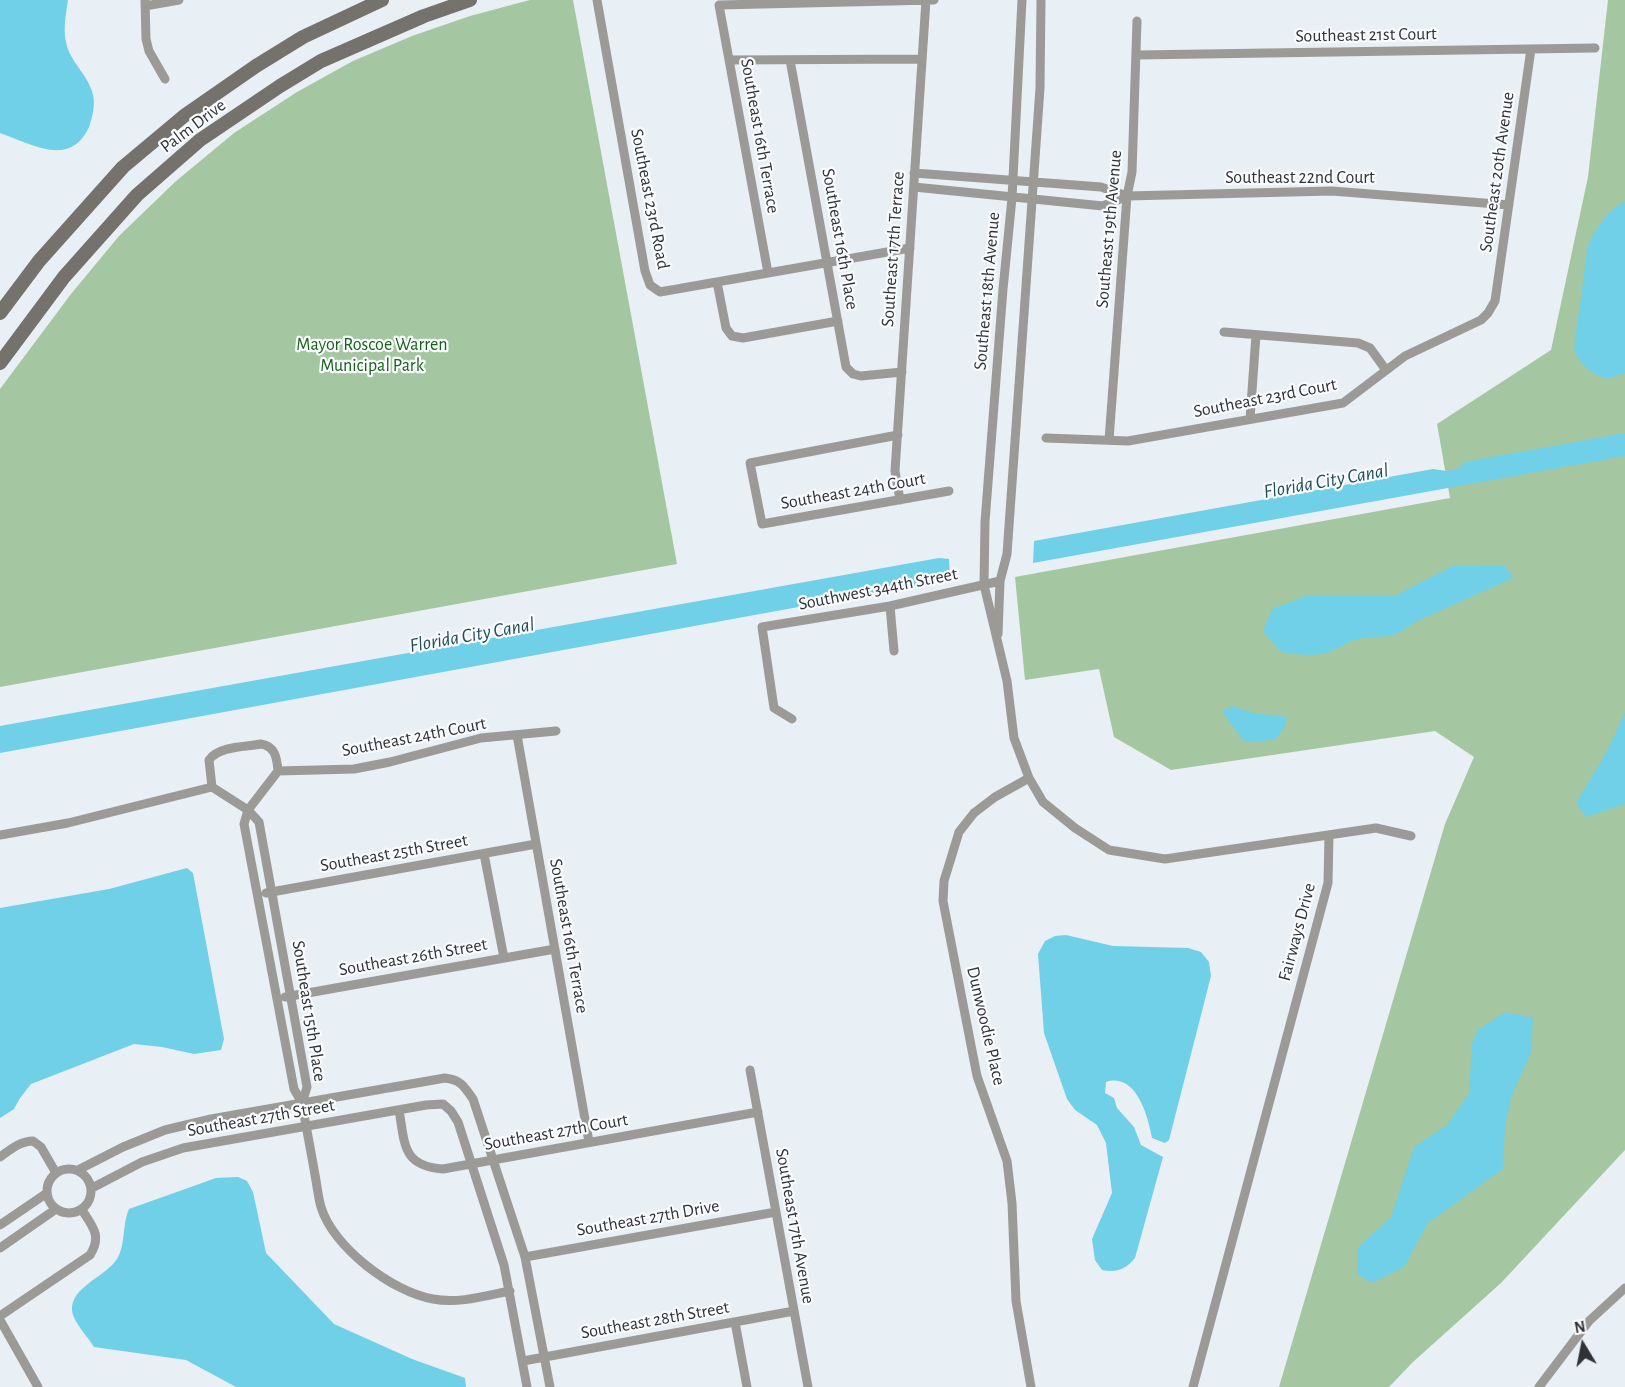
<!DOCTYPE html>
<html>
<head>
<meta charset="utf-8">
<style>
  body { margin:0 }
  #map { position:relative; width:1625px; height:1387px; overflow:hidden; background:#e8eff5; font-family:"Alegreya Sans",sans-serif }
  canvas { display:block }
  .north { position:absolute; left:1553px; top:1315px; width:60px; height:60px; -webkit-text-stroke:4px #f9fbfe; paint-order:stroke; rotate:350deg; font-size:16px; font-weight:700; line-height:24px; text-align:center; color:#303335 }
  .north::after { content:''; display:block; margin:auto; width:21px; height:27px; background:#303335; clip-path:polygon(50% 0,100% 100%,50% 72%,0 100%) }
</style>
</head>
<body>
<div id="map">
<canvas width="1625" height="1387"></canvas>
<div class="north">N</div>
</div>
<script>
const ctx = document.querySelector('canvas').getContext('2d');
ctx.lineJoin = 'round';
function fill(path, color) { ctx.fillStyle = color; ctx.fill(path, 'evenodd'); }
function stroke(path, color, width, dash) { ctx.strokeStyle = color; ctx.lineWidth = width; ctx.lineCap = dash ? 'butt' : 'round'; ctx.setLineDash(dash || []); ctx.stroke(path); }
function write(font, color, halo, rows, align = 'center') {
  ctx.font = font + ' "Alegreya Sans",sans-serif'; ctx.lineWidth = 4.5; ctx.setLineDash([]); ctx.textBaseline = 'middle'; ctx.strokeStyle = halo; ctx.fillStyle = color; for (const [text, x, y, turn = 0] of rows) {
    ctx.save(); ctx.translate(x, y); ctx.rotate((+turn || 0) * Math.PI / 180); ctx.textAlign = isNaN(turn) ? turn : align; if (halo) ctx.strokeText(text, 0, 0); ctx.fillText(text, 0, 0); ctx.restore();
  }
}
const green = new Path2D(`
  M 530,0 L 573,0 L 677,564 L 0,687 L 0,389 L 71,294 L 119,236 L 175,182 L 234,133 L 297,92 L 353,61 L 412,36 L 470,16 Z
  M 1608,0 L 1625,0 L 1625,1150 L 1501,1283 L 1413,1362 L 1389,1387 L 1279,1387 L 1445,824 L 1474,757 L 1435,731 L 1171,770 L 1114,737 L 1099,669 L 1025,680 L 1015,577 L 1450,498 L 1437,424 L 1551,350 L 1588,177 Z`);
const water = new Path2D(`
  M 0,0 L 68,0 C 66,13 63,29 66,42 C 69,60 86,73 92,91 C 96,102 93,116 89,127 C 70,169 30,143 0,133 Z
  M 1625,201 L 1625,373 L 1607,379 C 1589,372 1580,366 1574,348 L 1588,245 C 1596,228 1608,210 1625,201 Z
  M 1625,433 L 1625,456 L 1033,563 L 1034,541 L 1433,469 L 1447,471 L 1460,468 L 1464,462 Z
  M 939,558 L 949,559 L 950,576 L 946,580 L 0,753 L 0,726 Z
  M 1455,565 L 1505,566 L 1513,578 L 1413,623 C 1391,642 1382,634 1357,639 C 1350,640 1343,646 1336,649 C 1317,658 1302,655 1281,652 L 1263,631 L 1272,609 L 1308,595 L 1396,595 Z
  M 1232,706 L 1253,713 L 1288,717 L 1283,729 L 1275,740 L 1244,742 L 1222,711 Z
  M 1625,712 L 1625,804 L 1586,817 L 1576,803 L 1606,753 Z
  M 187,868 L 193,873 L 224,1039 L 221,1050 L 194,1054 L 162,1047 L 134,1044 L 31,1084 L 20,1098 L 14,1109 L 0,1118 L 0,908 L 109,889 Z
  M 1066,935 L 1113,946 L 1188,948 L 1201,952 L 1209,962 L 1211,976 L 1169,1140 L 1165,1143 L 1152,1138 C 1148,1116 1136,1072 1106,1082 L 1105,1093 L 1114,1098 L 1117,1108 L 1134,1127 L 1141,1145 L 1163,1157 L 1135,1258 C 1126,1269 1116,1273 1102,1270 L 1095,1260 L 1092,1239 L 1112,1193 L 1106,1143 L 1097,1125 L 1075,1110 L 1067,1099 L 1044,1033 L 1038,954 L 1045,941 L 1055,936 Z
  M 1505,1012 L 1533,1018 L 1531,1052 L 1511,1097 L 1505,1128 L 1503,1169 L 1428,1223 L 1404,1267 L 1372,1283 L 1357,1274 L 1357,1248 L 1391,1217 L 1414,1147 L 1447,1125 L 1469,1093 L 1472,1044 L 1478,1030 Z
  M 238,1177 L 247,1181 L 253,1192 L 266,1253 L 334,1324 L 412,1359 L 465,1378 L 466,1387 L 236,1387 L 186,1360 L 94,1347 C 88,1337 77,1326 73,1315 C 65,1289 106,1277 117,1259 C 126,1244 122,1225 129,1209 L 216,1178 Z`);
const street = new Path2D(`
  M 145,0 L 146,39 L 149,51 L 165,79
  M 597,0 L 645,271 L 650,285 L 660,292 L 910,248
  M 1022,0 L 1012,198 L 1003,289 L 985,522 L 984,585 L 1007,681 L 1014,738 L 1029,778 L 1043,802 L 1075,828 L 1109,850 L 1165,859 L 1376,828 L 1411,836
  M 145,6 L 179,0
  M 1137,55 L 1595,48
  M 729,60 L 922,59
  M 790,60 L 846,367 L 853,374 L 861,376 L 902,372
  M 914,173 L 1101,187 L 1127,196 L 1332,191 L 1509,205
  M 914,187 L 1103,206 L 1127,196
  M 768,273 L 719,5 L 934,0
  M 717,282 L 726,328 L 732,336 L 743,338 L 838,321
  M 1224,332 L 1358,343 L 1370,348 L 1386,370
  M 1250,419 L 1256,335
  M 898,435 L 750,463 L 762,524 L 949,491
  M 1046,438 L 1128,441 L 1343,403 L 1405,356 L 1481,320 L 1488,313 L 1495,301 L 1531,49
  M 1109,440 L 1127,196 L 1132,172 L 1137,21
  M 900,500 L 895,471 L 926,0
  M 890,606 L 894,651
  M 998,634 L 1000,581 L 1007,554 L 1040,88 L 1041,0
  M 792,719 L 774,708 L 762,627 L 890,606 L 1000,581
  M 517,735 L 589,1142
  M 261,744 C 275,746 277,758 278,771 L 248,810 L 212,787 L 209,760 C 219,746 245,747 261,744 Z
  M 278,771 L 354,769 L 390,762 L 481,738 L 556,731
  M 1029,778 L 995,797 L 974,813 L 959,832 L 944,881 L 943,901 L 977,1076 L 1007,1161 L 1012,1203 L 1016,1301 L 1031,1387
  M 0,835 L 68,823 L 212,787
  M 484,854 L 504,958
  M 266,893 L 536,844
  M 285,997 L 555,949
  M 750,1070 L 808,1387
  M 302,1103 L 307,1087 L 259,822 L 248,810 L 244,824 L 294,1089 L 302,1103 C 306,1127 311,1151 315,1175 C 317,1185 318,1197 321,1207 C 333,1247 392,1292 433,1299 C 458,1304 485,1296 510,1291
  M 399,1110 C 405,1144 402,1166 443,1169 L 758,1112
  M 0,1157 C 10,1150 20,1141 33,1141 L 41,1147 L 56,1173
  M47 1191a22 22 0 1 1 44 0a22 22 0 1 1-44 0Z
  M 78,1170 L 123,1147 L 165,1130 L 211,1119 L 445,1078 C 461,1080 464,1086 473,1099 L 525,1257 L 550,1387
  M 92,1188 L 142,1162 L 183,1148 L 426,1105 L 443,1104 L 451,1111 L 458,1122 L 504,1265 L 527,1387
  M 0,1225 L 47,1193
  M 0,1248 L 56,1209
  M 525,1257 L 776,1212
  M 0,1316 L 90,1255 C 102,1236 93,1227 82,1210
  M 0,1320 L 38,1387
  M 735,1322 L 747,1387
  M 523,1361 L 794,1311
  M 1193,1387 L 1328,883 L 1329,835
  M 1539,1387 L 1589,1321 L 1625,1288`);
const secondary = new Path2D(`
  M 0,313 L 39,261 L 123,167 L 184,116 L 256,66 L 303,37 L 382,0
  M 0,363 L 64,277 L 137,195 L 200,140 L 280,86 L 321,61 L 424,16 L 470,0`);
const streetNames = [
  ["Southeast 21st Court",1366,35,-1],
  ["Palm Drive",193,126,-37],
  ["Southeast 16th Terrace",760,136,80],
  ["Southeast 20th Avenue",1497,172,-82],
  ["Southeast 22nd Court",1300,178],
  ["Southeast 23rd Road",650,199,79],
  ["Southeast 19th Avenue",1109,229,-85],
  ["Southeast 16th Place",840,239,80],
  ["Southeast 17th Terrace",893,249,-86],
  ["Southeast 18th Avenue",987,291,-85],
  ["Southeast 23rd Court",1265,398,-11],
  ["Southeast 24th Court",853,491,-10],
  ["Southwest 344th Street",878,589,-11],
  ["Southeast 24th Court",414,737,-11],
  ["Southeast 25th Street",394,853,-10],
  ["Fairways Drive",1297,932,-75],
  ["Southeast 16th Terrace",569,936,80],
  ["Southeast 26th Street",413,957,-10],
  ["Southeast 15th Place",309,1011,81],
  ["Dunwoodie Place",986,1026,77],
  ["Southeast 27th Street",261,1118,-10],
  ["Southeast 27th Court",556,1132,-10],
  ["Southeast 27th Drive",648,1218,-10],
  ["Southeast 17th Avenue",795,1226,80],
  ["Southeast 28th Street",655,1320,-10]
];
const parkNames = [
  ["Mayor Roscoe Warren",372,345],
  ["Municipal Park",372,366]
];
const waterNames = [
  ["Florida City Canal",1326,481,-10],
  ["Florida City Canal",472,635,-10]
];
fill(green, '#a4c7a1');
fill(water, '#6fd0e8');
stroke(street, '#9c9a97', 9);
stroke(secondary, '#75716d', 14);
write('18px', '#303335', '#f9fbfe', streetNames);
write('18px', '#196118', '#f9fbfe', parkNames);
write('italic 20px', '#214d57', '#f9fbfe', waterNames);
</script>
</body>
</html>
